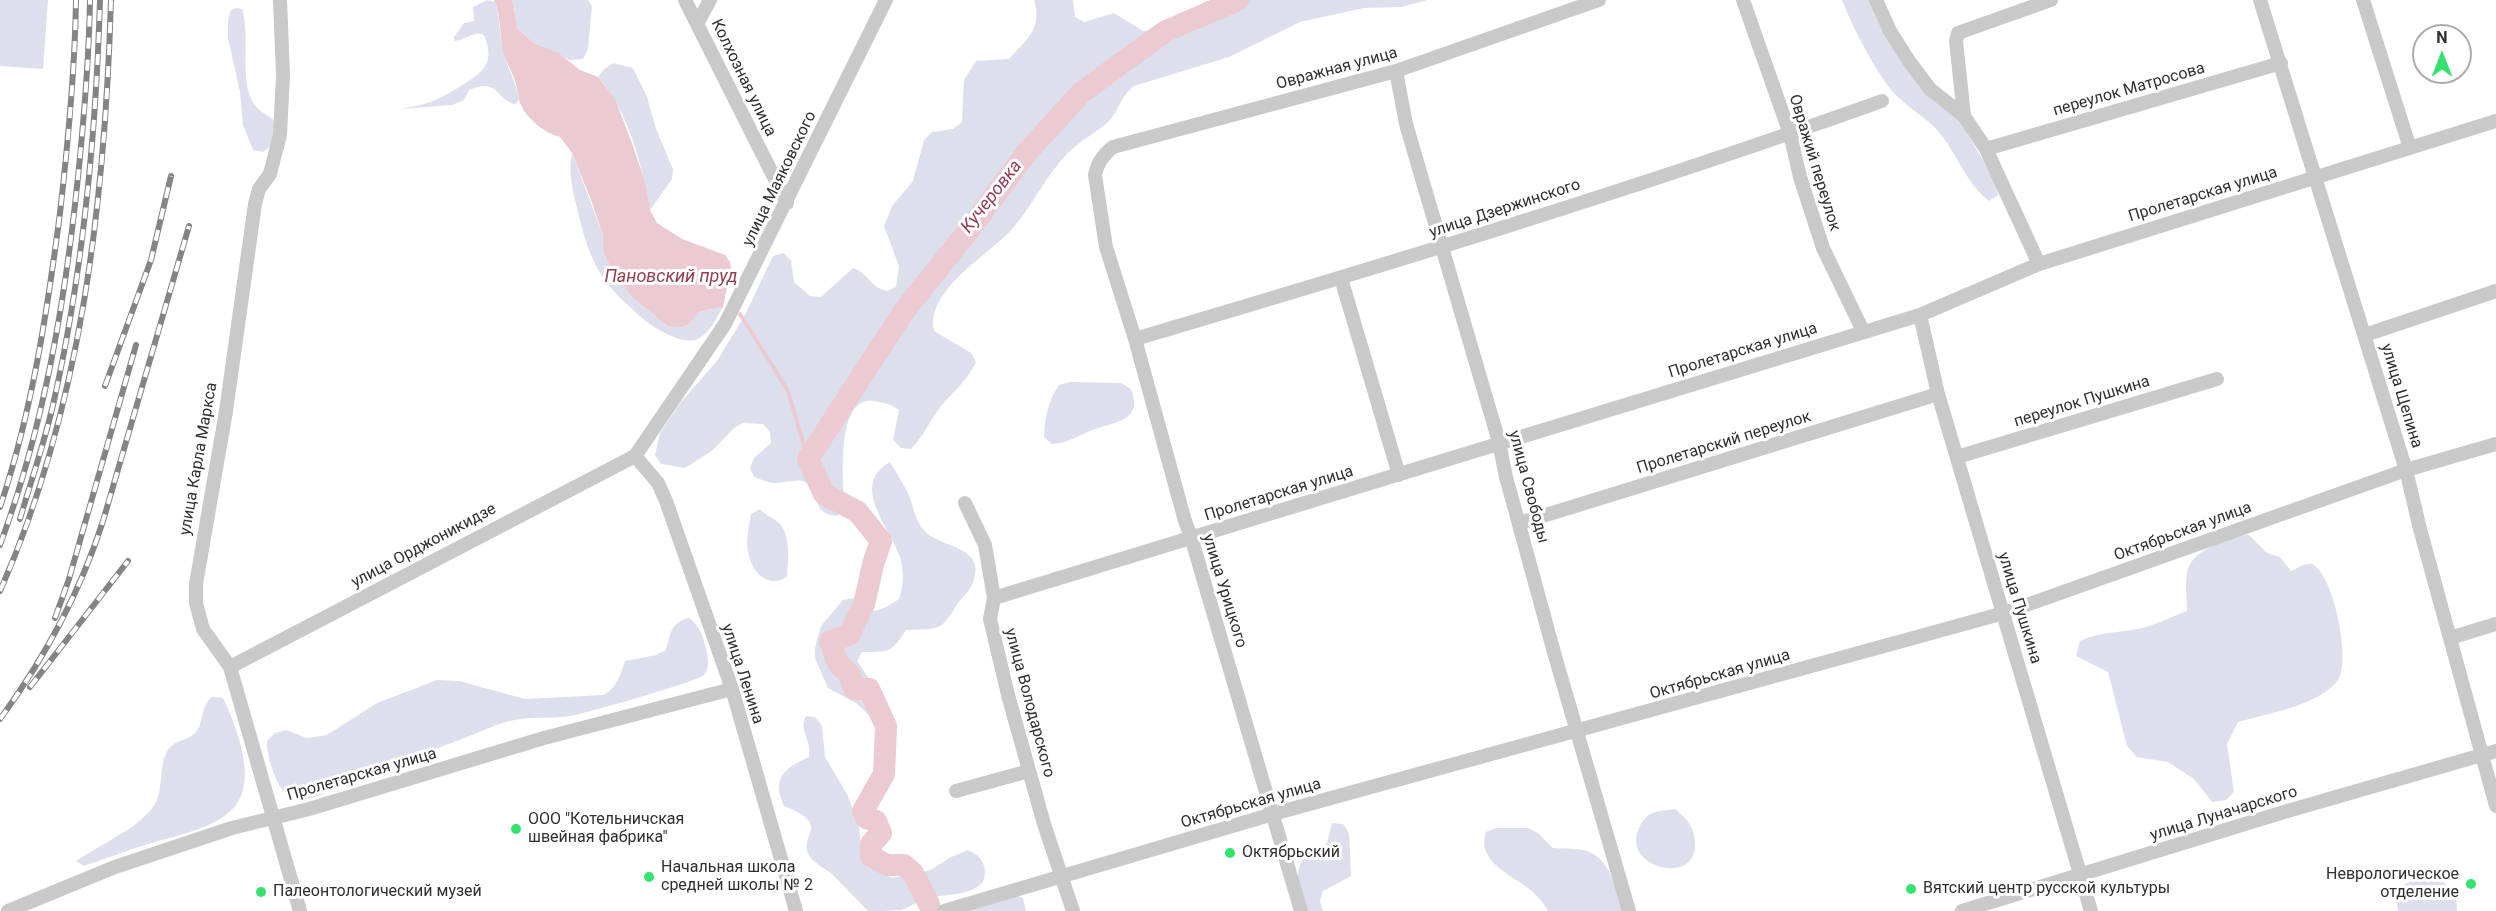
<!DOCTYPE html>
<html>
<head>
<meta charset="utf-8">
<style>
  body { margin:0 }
  #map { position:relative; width:2496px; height:911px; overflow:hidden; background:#fff; font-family:Roboto,sans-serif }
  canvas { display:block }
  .north { position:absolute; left:2412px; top:24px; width:60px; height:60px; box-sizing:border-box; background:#fff; border:2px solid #acacac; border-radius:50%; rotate:0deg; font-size:16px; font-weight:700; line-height:24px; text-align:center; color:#2f2f2f }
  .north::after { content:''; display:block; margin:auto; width:21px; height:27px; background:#34e36d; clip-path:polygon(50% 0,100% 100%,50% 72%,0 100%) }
</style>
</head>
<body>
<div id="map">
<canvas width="2496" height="911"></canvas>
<div class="north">N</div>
</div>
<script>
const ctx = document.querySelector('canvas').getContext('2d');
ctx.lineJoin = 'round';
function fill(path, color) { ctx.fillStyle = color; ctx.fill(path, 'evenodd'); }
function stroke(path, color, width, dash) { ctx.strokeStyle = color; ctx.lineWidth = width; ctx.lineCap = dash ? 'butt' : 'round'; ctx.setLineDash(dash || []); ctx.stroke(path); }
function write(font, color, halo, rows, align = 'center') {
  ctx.font = font + ' Roboto,sans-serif'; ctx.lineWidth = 6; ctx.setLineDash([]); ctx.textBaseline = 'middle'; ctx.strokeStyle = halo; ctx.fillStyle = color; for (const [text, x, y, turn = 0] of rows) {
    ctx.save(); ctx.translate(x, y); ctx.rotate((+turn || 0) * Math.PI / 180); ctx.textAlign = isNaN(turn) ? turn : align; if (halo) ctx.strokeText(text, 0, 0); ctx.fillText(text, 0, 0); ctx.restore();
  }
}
const green = new Path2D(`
  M 0,0 L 48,0 L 43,69 L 0,66 Z
  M 487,0 L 495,2 C 500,17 499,33 503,49 C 506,66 516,81 519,99 L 516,104 C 497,102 499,76 469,90 L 464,100 L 452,105 L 400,109 C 424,105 435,102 456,89 C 480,74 497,66 484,35 C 473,30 465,41 454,41 L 454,37 L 464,23 L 474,21 L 473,7 Z
  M 512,0 L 588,0 L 592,6 L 588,49 L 583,59 L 569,60 L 535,44 L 518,29 Z
  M 1034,0 L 1073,0 L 1075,17 L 1084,22 L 1114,13 L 1143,31 L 1164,29 L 1222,0 L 1428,0 L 1401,7 L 1364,8 L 1300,22 L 1229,57 L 1134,86 C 1121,95 1119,111 1108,122 C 1095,133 1080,141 1068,153 C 1047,174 1033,204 1014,227 C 991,254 925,289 934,331 L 971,353 L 976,362 C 968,380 953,392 941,406 C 930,420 924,436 911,449 L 901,448 L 893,440 L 899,410 C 890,403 883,403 873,401 C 834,397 844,485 844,508 L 837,516 C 807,514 825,489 805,482 C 796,478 783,484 773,483 C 767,482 760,479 754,477 L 750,468 L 754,458 L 771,443 L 770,432 L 763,424 L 743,423 L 734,428 L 712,451 L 685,468 L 661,464 L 655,455 L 660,433 L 681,402 L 717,361 L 745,315 L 773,256 L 784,253 L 791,261 L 794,282 L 810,296 L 821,297 L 853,268 C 870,274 869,287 887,291 L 896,287 L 899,266 L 884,226 L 892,206 L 913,181 L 924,140 L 932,132 L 953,129 L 962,122 L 964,80 L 976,61 L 1009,59 C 1026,40 1043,29 1034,0 Z
  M 1842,0 L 1869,0 L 1876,17 L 1911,75 L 1925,92 L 1957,116 L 1997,184 L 1998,195 L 1989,201 C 1965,182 1957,153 1938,131 C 1926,118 1912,110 1899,98 C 1879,80 1852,26 1842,0 Z
  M 237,8 L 242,9 C 251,36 238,84 255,105 C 260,113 270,115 276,123 L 272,145 L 263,152 L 253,150 L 243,125 L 240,92 L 228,38 L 228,20 L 231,10 Z
  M 613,63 L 633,68 L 647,97 L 656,129 L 673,169 L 672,179 L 650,210 C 642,165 629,112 598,77 L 604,69 Z
  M 572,153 L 603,235 L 603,250 L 610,267 L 631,296 L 667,326 L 693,317 L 698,312 L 723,307 C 717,317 709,334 698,339 C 686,344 670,336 659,330 C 648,324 639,315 630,307 C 597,278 588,254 578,212 C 573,192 568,173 572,153 Z
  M 1069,382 L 1121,383 L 1131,389 C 1143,420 1118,421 1096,429 C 1080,434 1069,443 1052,444 L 1044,437 C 1044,419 1049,399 1059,385 Z
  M 890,462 C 897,474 905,486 910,498 C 914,509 915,519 922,528 C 937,550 990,543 972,585 C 969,592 962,597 958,603 C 940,633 940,628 906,630 C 891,653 889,652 862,652 L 857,661 L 882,698 L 880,712 L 871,717 L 856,703 L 828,688 L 815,658 L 815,647 L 821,626 L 843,600 L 853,598 C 868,619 882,610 899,599 C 904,585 904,571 900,557 C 890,527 849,485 890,462 Z
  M 760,509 C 766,516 774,518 780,524 C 791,536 788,563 787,577 C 769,588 754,575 749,556 C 745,544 749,526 751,514 Z
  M 2248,534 L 2267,553 L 2280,557 L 2291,571 C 2296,569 2306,562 2312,564 C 2334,574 2351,661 2338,680 C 2320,705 2266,714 2238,722 L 2227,744 L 2234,792 L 2226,800 L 2212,802 L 2194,779 L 2168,762 L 2137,757 L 2127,746 L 2108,672 L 2076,656 L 2080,641 C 2101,631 2124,633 2146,627 C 2160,623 2173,616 2187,611 C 2187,599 2185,585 2187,573 C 2191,548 2228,540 2248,534 Z
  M 689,618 C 700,627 703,635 706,649 C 708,657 710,667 704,675 C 699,681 584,714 570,716 C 540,720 525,714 494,726 C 474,734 455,742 435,749 C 406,759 376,766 349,780 C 334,788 312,803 294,799 C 278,795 266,756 267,741 L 275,733 L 286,730 L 307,738 L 327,735 L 377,703 L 437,680 L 459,681 L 525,699 L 604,695 C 617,687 620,676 625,661 L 656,655 L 666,650 C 671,633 670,623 689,618 Z
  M 212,697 L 223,698 C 235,723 253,769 241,796 C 228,828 175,835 145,845 C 125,851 105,859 84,866 L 76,861 C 98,846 141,827 155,804 C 164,788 158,766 168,750 C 174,740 187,741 195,733 C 205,723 199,708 212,697 Z
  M 806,716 L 815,717 L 822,726 L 825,757 L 848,796 L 859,827 L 861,849 L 872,867 L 892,878 L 902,876 L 931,870 L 949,858 L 968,850 C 978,855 984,860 985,871 C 987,896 947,894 931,897 C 920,899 911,907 901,910 C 891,911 878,911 868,911 C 856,899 844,886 832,874 C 826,869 819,866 813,860 C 791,836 838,827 784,806 C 771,777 785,768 809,757 C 812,738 798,732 806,716 Z
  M 1675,809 C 1688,820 1694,826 1695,843 C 1698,886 1623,869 1638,830 C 1647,810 1655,812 1675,809 Z
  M 1332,823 L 1343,824 L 1349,833 L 1351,876 L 1323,891 L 1320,901 L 1323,911 L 1304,911 C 1298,889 1289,855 1320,851 L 1327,843 Z
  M 1496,828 L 1528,828 L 1538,833 L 1553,848 C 1564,849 1577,848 1587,851 C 1610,859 1617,890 1623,911 L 1548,911 C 1545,906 1541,900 1537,896 C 1518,876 1475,865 1486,832 Z
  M 2428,877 L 2439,879 L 2456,892 L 2457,911 L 2398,911 C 2393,886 2406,881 2428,877 Z
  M 1015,895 L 1023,898 L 1026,911 L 962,911 Z`);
const water = new Path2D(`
  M 494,0 L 512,0 L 518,29 L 535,44 L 558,53 L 580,70 L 598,77 L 615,99 L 632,143 L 645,182 L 650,210 L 657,223 L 682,239 L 725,255 L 730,262 L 732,276 L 728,283 L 723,307 L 698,312 L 689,324 L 681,327 L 667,326 L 631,296 L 610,267 L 603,250 L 603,235 L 591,200 L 572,153 L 560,137 C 544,133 524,117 519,100 C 518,94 517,87 515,81 C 511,69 504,59 502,46 C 500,32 500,12 494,0 Z`);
const stream = new Path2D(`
  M 740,314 L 788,391 L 808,459`);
const river = new Path2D(`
  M 929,904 L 913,873 L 904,865 L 887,865 L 871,856 L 871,844 L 881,833 L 876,821 L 866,818 L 863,811 L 884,774 L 886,726 L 869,689 L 854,689 L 850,675 L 838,663 L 830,641 L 849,635 L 864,604 L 874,561 L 881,541 L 858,512 L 824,494 L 808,459 L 904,311 L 969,230 L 1028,151 L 1082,92 L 1166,31 L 1238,0`);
const minor = new Path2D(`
  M 280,0 L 283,75 L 280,135 L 270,174 L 259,189 L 255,204 L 226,411 L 196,584 L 196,603 L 203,629 L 230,667 L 300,911
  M 685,0 L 787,203
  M 1743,0 L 1790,134 L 1800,177 L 1823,248 L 1863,331
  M 1876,0 L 1890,31 L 1909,61 L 1930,89 L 1964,116 L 1986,149 L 2039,264
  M 2260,0 L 2406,470 L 2420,529 L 2496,806
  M 2363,0 L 2410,148
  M 697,24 L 710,0
  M 1396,71 L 1406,124 L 1499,442 L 1506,477 L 1555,656 L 1629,911
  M 1964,116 L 1956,41 L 1958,33 L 2051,0
  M 1986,149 L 2281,63
  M 1341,278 L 1399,475
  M 1920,315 L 1938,394 L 2091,911
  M 2365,335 L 2496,291
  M 1135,339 C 1385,265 1636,189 1882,101
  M 635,456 L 658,483 L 666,501 L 732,689 L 796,911
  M 1957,457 L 2217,379
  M 965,503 L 985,545 L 994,598 L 990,619 L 1008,695 L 1044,824 L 1073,911
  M 1520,523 L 1938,394
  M 994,598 L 1920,315 L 2039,264 L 2496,121
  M 2450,638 L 2496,624
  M 230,667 L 635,456 L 725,324 L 886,0
  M 956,791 L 1029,771
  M 8,911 L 115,867 L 232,828 L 309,809 L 544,738 L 732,689
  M 944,911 L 1273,814 L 2004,613 L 2406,470 L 2496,444
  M 1301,911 L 1191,537 L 1185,521 L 1135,339 L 1106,247 L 1095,175 C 1097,163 1103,155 1113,147 L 1396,71 L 1599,0
  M 1962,911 L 2284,812 L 2496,751`);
const rail = new Path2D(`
  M 105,386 L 151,260 L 171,176
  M 0,507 C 32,412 47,313 60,213 C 68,143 75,71 76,0
  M 20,519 C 31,481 44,444 53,405 C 83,273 96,135 100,0
  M 0,545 C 44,426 65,303 78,177 C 84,118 89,59 90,0
  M 0,591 C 82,406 105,200 111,0
  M 55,618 L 69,579 L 136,345
  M 30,687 L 128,561
  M 0,719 C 44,659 80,593 103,521 L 189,226`);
const markers = [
  [516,829,6,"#34e36d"],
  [1230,853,6,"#34e36d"],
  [649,877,6,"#34e36d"],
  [2471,884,6,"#34e36d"],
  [1911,889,6,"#34e36d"],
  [261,892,6,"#34e36d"]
];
const streetNames = [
  ["Овражная улица",1337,69,-15],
  ["Колхозная улица",743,78,64],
  ["переулок Матросова",2129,90,-16],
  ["Овражий переулок",1814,163,73],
  ["улица Маяковского",780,179,-64],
  ["Пролетарская улица",2203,195,-17],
  ["улица Дзержинского",1505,209,-18],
  ["Пролетарская улица",1743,351,-17],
  ["улица Щепина",2401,396,73],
  ["переулок Пушкина",2082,402,-17],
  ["Пролетарский переулок",1724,443,-17],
  ["улица Карла Маркса",199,459,-80],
  ["улица Свободы",1528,487,75],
  ["Пролетарская улица",1279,494,-17],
  ["Октябрьская улица",2183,532,-20],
  ["улица Орджоникидзе",424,546,-28],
  ["улица Урицкого",1224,591,73],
  ["улица Пушкина",2019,608,73],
  ["улица Ленина",742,674,72],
  ["Октябрьская улица",1720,675,-16],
  ["улица Володарского",1029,703,75],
  ["Пролетарская улица",362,775,-16],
  ["Октябрьская улица",1251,804,-16],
  ["улица Луначарского",2224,814,-17]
];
const poiNames = [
  ["ООО \"Котельничская",528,820],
  ["швейная фабрика\"",528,838],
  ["Октябрьский",1242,853],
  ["Начальная школа",661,868],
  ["средней школы № 2",661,886],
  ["Неврологическое",2459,875,"right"],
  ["отделение",2459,893,"right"],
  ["Вятский центр русской культуры",1923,889],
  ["Палеонтологический музей",273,892]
];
const waterNames = [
  ["Кучеровка",992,197,-52],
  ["Пановский пруд",671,277]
];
fill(green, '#dddfec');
fill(water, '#eccad1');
stroke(stream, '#eccad1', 4);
stroke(river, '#eccad1', 22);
stroke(minor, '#c9c9c9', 14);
stroke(rail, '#848484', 6);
stroke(rail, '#fff', 4, [11]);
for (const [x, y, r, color] of markers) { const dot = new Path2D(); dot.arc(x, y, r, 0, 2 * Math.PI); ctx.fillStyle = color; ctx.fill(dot); stroke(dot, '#fff', 2); }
write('16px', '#2f2f2f', '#fff', streetNames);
write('16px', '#2f2f2f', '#fff', poiNames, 'left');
write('italic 18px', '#913e4f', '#fff', waterNames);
</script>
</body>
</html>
